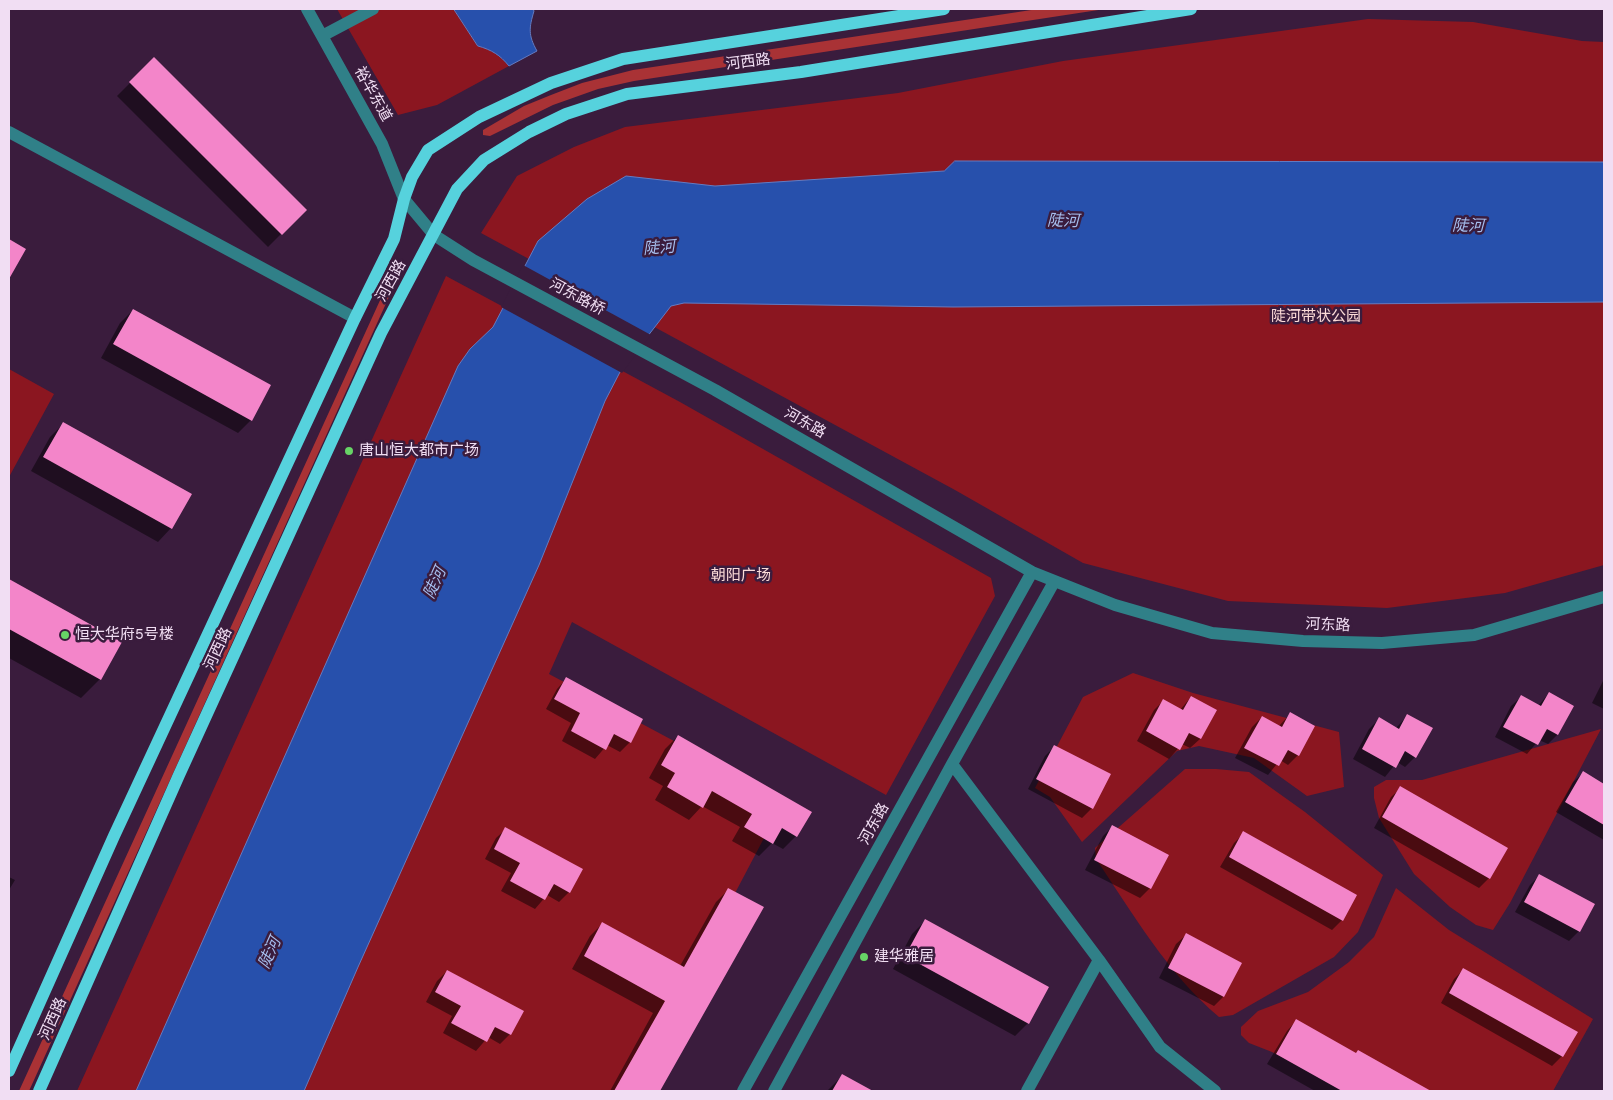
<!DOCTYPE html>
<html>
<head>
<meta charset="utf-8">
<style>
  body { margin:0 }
  #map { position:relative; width:1613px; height:1100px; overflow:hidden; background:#3a1c3d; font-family:"Work Sans",sans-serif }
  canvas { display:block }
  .frame { position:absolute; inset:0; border:10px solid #f1def3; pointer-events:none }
</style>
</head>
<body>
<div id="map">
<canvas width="1613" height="1100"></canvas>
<div class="frame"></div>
</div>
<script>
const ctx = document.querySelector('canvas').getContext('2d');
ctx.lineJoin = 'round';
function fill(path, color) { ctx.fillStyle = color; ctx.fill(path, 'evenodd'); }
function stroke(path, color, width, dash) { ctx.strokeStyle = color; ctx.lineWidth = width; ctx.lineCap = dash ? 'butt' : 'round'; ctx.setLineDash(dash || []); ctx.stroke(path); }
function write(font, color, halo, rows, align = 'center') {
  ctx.font = font + ' "Work Sans","Noto Sans SC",sans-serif'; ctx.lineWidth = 5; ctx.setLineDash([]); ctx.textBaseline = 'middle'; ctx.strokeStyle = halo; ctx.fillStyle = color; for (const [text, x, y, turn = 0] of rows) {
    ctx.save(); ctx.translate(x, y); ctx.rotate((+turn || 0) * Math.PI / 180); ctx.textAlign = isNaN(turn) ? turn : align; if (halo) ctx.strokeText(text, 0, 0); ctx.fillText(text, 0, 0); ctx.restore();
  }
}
const green = new Path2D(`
  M 337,9 L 454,9 L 478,46 C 492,50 500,55 509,66 L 437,105 L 398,115 Z
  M 1368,19 L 1473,22 L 1582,41 L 1604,42 L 1604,565 L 1505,593 L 1387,608 L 1228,601 L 1083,563 L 955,490 L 481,233 L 517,176 L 574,147 L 625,127 L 898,93 L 1063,61 Z
  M 446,276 L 680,402 L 991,578 L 995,596 L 886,795 L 572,622 L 549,674 L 784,800 L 631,1091 L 77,1091 Z
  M 9,369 L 54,394 L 9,477 Z
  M 1133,673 L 1193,693 L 1339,732 L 1344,787 L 1307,796 L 1254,758 L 1199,746 L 1177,751 L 1082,842 L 1050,797 L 1035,788 L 1083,697 Z
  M 1601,729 L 1510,903 L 1493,930 L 1476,925 L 1450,907 L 1414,874 L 1379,818 L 1374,798 L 1374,787 L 1386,780 L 1422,780 Z
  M 1185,769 L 1216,769 L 1249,772 L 1305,812 L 1383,875 L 1358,932 L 1334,957 L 1233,1015 L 1219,1017 C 1168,974 1133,914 1096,859 L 1095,848 Z
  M 1396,888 L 1449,930 L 1593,1019 L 1553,1091 L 1346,1091 L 1272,1052 L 1249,1043 L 1241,1035 L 1241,1027 L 1258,1011 L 1308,992 L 1349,962 L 1374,937 Z`);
const forest = new Path2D(`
  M 1038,9 L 1105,9 L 634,81 L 598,89 L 553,105 L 490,136 L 483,135 L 483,130 L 524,106 L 551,95 L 582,83 L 633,70 Z
  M 387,285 L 393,288 L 29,1091 L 19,1091 Z`);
const water = new Path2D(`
  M 454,9 L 533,9 L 534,11 C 529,28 528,35 537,51 L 509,66 C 500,55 492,50 478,46 Z
  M 955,161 L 1604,162 L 1604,302 L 953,307 L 684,303 L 671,306 L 620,372 L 605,401 L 539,565 L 358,967 L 304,1091 L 136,1091 L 458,366 L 470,349 L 493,327 L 538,241 L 587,199 L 626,176 L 715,186 L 944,171 Z`);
const pier = new Path2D(`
  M 523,265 L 651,335 L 622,373 L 501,307 Z`);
const shadow = new Path2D(`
  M 154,59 L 305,210 L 268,247 L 117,96 Z
  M 133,310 L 251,420 L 238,433 L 101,358 L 120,323 Z
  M 63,424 L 190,495 L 171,528 L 158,542 L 31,471 L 50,437 Z
  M 9,581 L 120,643 L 100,679 L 81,698 L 9,658 Z
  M 566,679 L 642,720 L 630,742 L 620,752 L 607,745 L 595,759 L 562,741 L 571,723 L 546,709 L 557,689 Z
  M 1604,679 L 1604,709 L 1592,703 Z
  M 1549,693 L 1557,735 L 1548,744 L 1539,740 L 1527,754 L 1495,737 L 1511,706 L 1521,697 L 1538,706 Z
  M 1191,697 L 1215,710 L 1200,739 L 1190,748 L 1182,744 L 1169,759 L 1137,741 L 1154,710 L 1163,701 L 1180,710 Z
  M 1290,714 L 1298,755 L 1288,765 L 1280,760 L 1268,775 L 1235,758 L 1252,727 L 1262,717 L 1279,726 Z
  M 1407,716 L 1415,757 L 1405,767 L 1397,762 L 1385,777 L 1353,759 L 1369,729 L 1379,719 L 1396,728 Z
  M 678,736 L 796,836 L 783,849 L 772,843 L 759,856 L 732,841 L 740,827 L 702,806 L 689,820 L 655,800 L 663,786 L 649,778 L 665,749 Z
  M 1055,746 L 1092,808 L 1082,818 L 1028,789 L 1045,756 Z
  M 1583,773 L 1604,785 L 1604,840 L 1556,812 L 1573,782 Z
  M 1401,788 L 1506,848 L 1489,878 L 1479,888 L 1374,828 L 1391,797 Z
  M 1112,827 L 1167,855 L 1150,888 L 1140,898 L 1085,870 L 1103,836 Z
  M 506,829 L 569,892 L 559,902 L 547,895 L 535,909 L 501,891 L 511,873 L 485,859 L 496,838 Z
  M 1244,833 L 1342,920 L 1332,930 L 1220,867 L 1234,843 Z
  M 1540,875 L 1579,931 L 1569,941 L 1515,912 L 1530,885 Z
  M 9,877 L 15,880 L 9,890 Z
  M 729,889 L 762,908 L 659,1091 L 610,1091 L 653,1013 L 572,969 L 590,936 L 603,923 L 680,966 L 716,902 Z
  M 925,921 L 1028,1023 L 1015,1036 L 893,969 L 912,934 Z
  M 1186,935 L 1223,997 L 1214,1006 L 1159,978 L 1176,944 Z
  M 1464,969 L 1562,1056 L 1552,1066 L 1441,1003 L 1454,979 Z
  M 447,971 L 510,1034 L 500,1044 L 488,1037 L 476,1051 L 443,1033 L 452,1016 L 426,1002 L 437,981 Z
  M 1296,1021 L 1355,1054 L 1423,1088 L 1421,1091 L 1315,1091 L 1267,1064 L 1287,1031 Z
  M 842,1076 L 870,1091 L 827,1091 Z`);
const building = new Path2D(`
  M 154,57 L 307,210 L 282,235 L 129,82 Z
  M 9,239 L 26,249 L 9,279 Z
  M 133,309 L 271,385 L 252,421 L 113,344 Z
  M 63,422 L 192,494 L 172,529 L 43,457 Z
  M 9,579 L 122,642 L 101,680 L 9,629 Z
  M 566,677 L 643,719 L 631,743 L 614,734 L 606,750 L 571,731 L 580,713 L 554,699 Z
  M 1549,692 L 1574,706 L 1558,735 L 1547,729 L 1538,745 L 1503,727 L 1521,695 L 1541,706 Z
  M 1191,696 L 1217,710 L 1201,739 L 1189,733 L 1180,750 L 1146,731 L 1163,699 L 1183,710 Z
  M 1290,712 L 1315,726 L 1299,756 L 1288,750 L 1279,766 L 1244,748 L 1262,716 L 1282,727 Z
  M 1407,714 L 1433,728 L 1416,758 L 1405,751 L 1396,768 L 1362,749 L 1379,717 L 1399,729 Z
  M 678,735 L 812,812 L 797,837 L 782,828 L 773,844 L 744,827 L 752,814 L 712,791 L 703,808 L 667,787 L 675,773 L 661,765 Z
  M 1054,745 L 1111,774 L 1093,809 L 1036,779 Z
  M 1583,771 L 1604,784 L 1604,825 L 1565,802 Z
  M 1400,786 L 1508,848 L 1490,879 L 1382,817 Z
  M 1112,825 L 1169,855 L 1151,889 L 1094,860 Z
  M 505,827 L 583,869 L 570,893 L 554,884 L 545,900 L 510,881 L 520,863 L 494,849 Z
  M 1243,831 L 1357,895 L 1343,921 L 1229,857 Z
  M 1539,874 L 1595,904 L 1580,932 L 1524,902 Z
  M 728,888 L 764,907 L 660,1091 L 614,1091 L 665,1001 L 584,956 L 602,922 L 684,967 Z
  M 925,919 L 1049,987 L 1029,1024 L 905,956 Z
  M 1186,933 L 1242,963 L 1224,997 L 1168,968 Z
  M 1463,968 L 1578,1032 L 1563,1057 L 1449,993 Z
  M 447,970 L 524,1011 L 511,1035 L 495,1027 L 487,1042 L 451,1023 L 461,1006 L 435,992 Z
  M 1296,1019 L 1356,1053 L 1358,1050 L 1431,1091 L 1342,1091 L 1276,1054 Z
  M 842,1074 L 873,1091 L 832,1091 Z`);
const minor = new Path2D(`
  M 307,9 L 382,144 L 404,199 L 434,235 L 473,260 L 715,390 L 1032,572 L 1115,605 L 1212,633 L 1303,641 L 1382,643 L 1474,635 L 1604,597
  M 322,36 L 373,9
  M 9,132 L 355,318
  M 952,764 L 1099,960 L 1160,1047 L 1215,1091
  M 743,1091 L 1032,572
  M 774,1091 L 952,764 L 1054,582
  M 1027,1091 L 1099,960`);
const major = new Path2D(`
  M 9,1071 L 114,836 L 355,318 L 394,239 L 404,199 L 412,177 L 428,150 L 479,117 L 551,83 L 623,59 L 944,9
  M 39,1091 L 179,775 L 381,333 L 457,189 L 484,160 L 529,132 L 566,114 L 627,94 L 801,72 L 1191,9`);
const markers = [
  [349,451,5,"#67d466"],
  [65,635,5,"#67d466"],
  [864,957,5,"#67d466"]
];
const streetNames = [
  ["河西路",748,62,-7],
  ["裕华东道",373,94,61],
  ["河西路",391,281,-61],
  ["河东路桥",577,297,28],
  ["河东路",805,423,30],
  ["河东路",1328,625,2],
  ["河西路",218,649,-65],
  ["河东路",874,824,-61],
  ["河西路",53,1019,-66]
];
const parkNames = [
  ["陡河带状公园",1316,317],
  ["朝阳广场",741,576]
];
const poiNames = [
  ["唐山恒大都市广场",359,451],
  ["恒大华府5号楼",75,635],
  ["建华雅居",874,957]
];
const waterNames = [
  ["陡河",1063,221,1],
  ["陡河",1468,226,1],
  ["陡河",659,248,-5],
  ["陡河",435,583,-66],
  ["陡河",270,953,-66]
];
fill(green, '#8b1620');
fill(forest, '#a93235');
fill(water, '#2750ac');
stroke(water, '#647bc1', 1);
fill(pier, '#3a1c3d');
fill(shadow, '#0007');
fill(building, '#f385c9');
stroke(minor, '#308088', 12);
stroke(major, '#56d2dd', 12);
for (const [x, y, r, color] of markers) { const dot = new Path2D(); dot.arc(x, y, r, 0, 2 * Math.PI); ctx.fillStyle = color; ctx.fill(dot); stroke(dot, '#3a1c3d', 2); }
write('15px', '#f1def3', '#3a1c3d', streetNames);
write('15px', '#fcdbd8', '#3a1c3d', parkNames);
write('15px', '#f1def3', '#3a1c3d', poiNames, 'left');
write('italic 16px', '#a6bfef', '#3a1c3d', waterNames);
</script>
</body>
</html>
